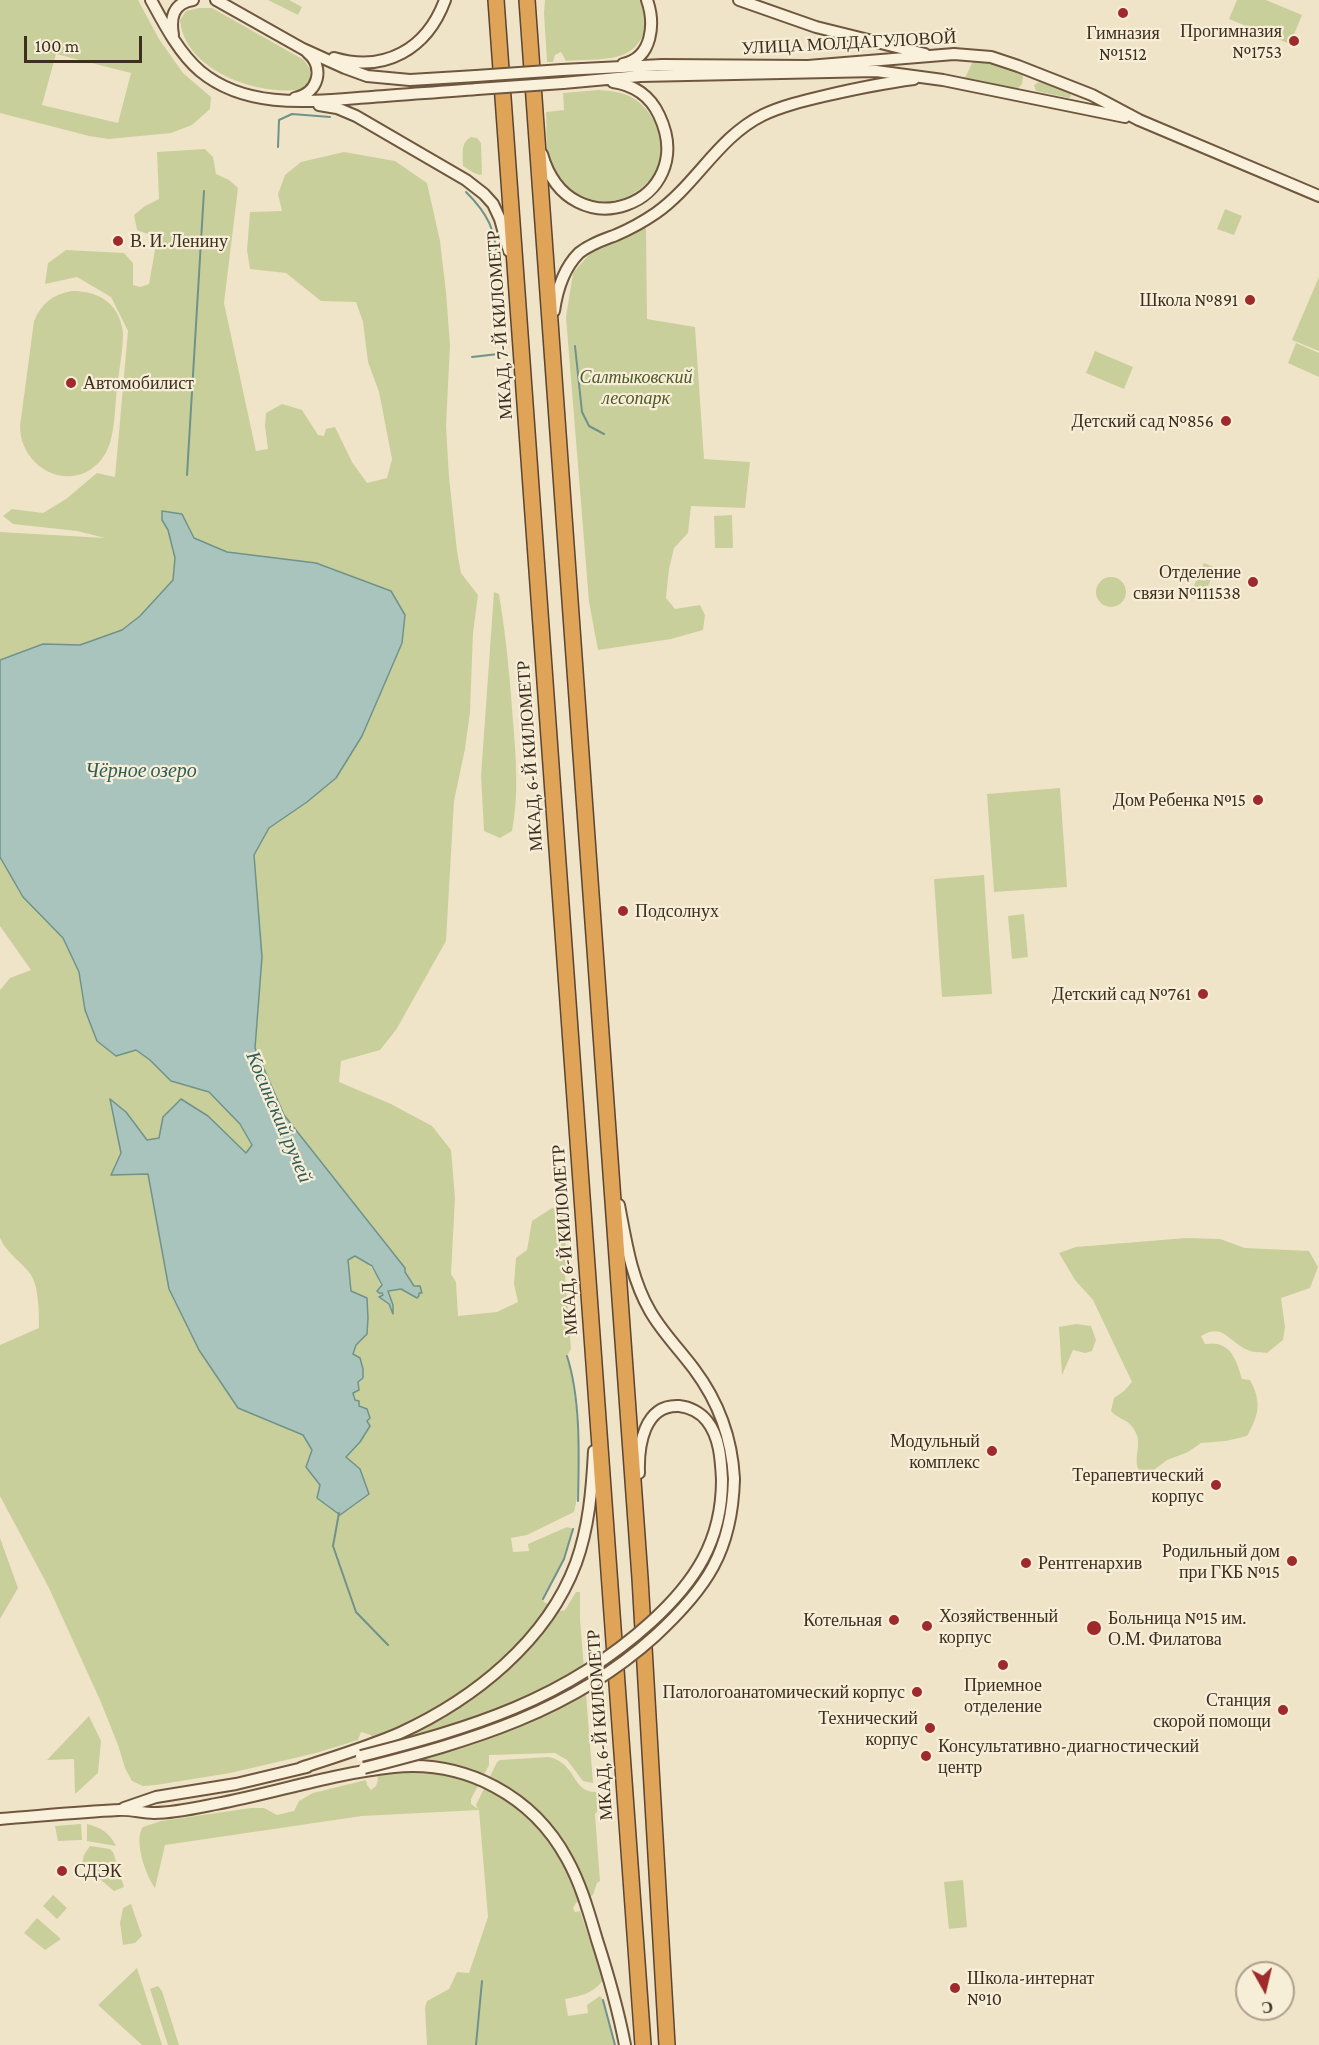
<!DOCTYPE html>
<html>
<head>
<meta charset="utf-8">
<style>
  body { margin:0 }
  #map { position:relative; width:1319px; height:2045px; overflow:hidden; background:#f0e4c8; font-family:"Crimson Pro",serif }
  canvas { display:block }
  .north { position:absolute; left:1235px; top:1961px; width:60px; height:60px; box-sizing:border-box; background:#f7eed8; border:2px solid #ada18e; border-radius:50%; rotate:172deg; font-size:16px; font-weight:700; line-height:24px; text-align:center; color:#3d2e20 }
  .north::after { content:''; display:block; margin:auto; width:21px; height:27px; background:#9e2a2b; clip-path:polygon(50% 0,100% 100%,50% 72%,0 100%) }
  .scale { position:absolute; left:24px; top:36px; width:118px; height:27px; box-sizing:border-box; border:3px solid #3d2e20; border-top:0; padding-left:8px; font-size:18px; line-height:21px; white-space:nowrap; color:#3d2e20; -webkit-text-stroke:4px #f7eed8; paint-order:stroke }
</style>
</head>
<body>
<div id="map">
<canvas width="1319" height="2045"></canvas>
<div class="north">С</div>
<div class="scale">100 m</div>
</div>
<script>
const ctx = document.querySelector('canvas').getContext('2d');
ctx.lineJoin = 'round';
function fill(path, color) { ctx.fillStyle = color; ctx.fill(path, 'evenodd'); }
function stroke(path, color, width, dash) { ctx.strokeStyle = color; ctx.lineWidth = width; ctx.lineCap = dash ? 'butt' : 'round'; ctx.setLineDash(dash || []); ctx.stroke(path); }
function write(font, color, halo, rows, align = 'center') {
  ctx.font = font + ' "Crimson Pro",serif'; ctx.lineWidth = 4.5; ctx.setLineDash([]); ctx.textBaseline = 'middle'; ctx.strokeStyle = halo; ctx.fillStyle = color; for (const [text, x, y, turn = 0] of rows) {
    ctx.save(); ctx.translate(x, y); ctx.rotate((+turn || 0) * Math.PI / 180); ctx.textAlign = isNaN(turn) ? turn : align; if (halo) ctx.strokeText(text, 0, 0); ctx.fillText(text, 0, 0); ctx.restore();
  }
}
const green = new Path2D(`
  M 0,0 L 138,0 L 159,39 L 183,73 L 211,97 L 210,109 L 192,125 L 171,133 L 109,139 L 89,136 L 0,113 ZM 56,54 L 131,73 L 118,123 L 42,105 Z
  M 268,0 L 289,0 L 302,7 L 298,15 Z
  M 545,0 L 640,0 C 646,9 648,21 644,32 C 633,65 596,58 566,61 L 561,52 L 555,55 L 553,62 L 547,62 L 544,13 Z
  M 1237,0 L 1266,0 L 1302,15 L 1290,44 L 1229,19 Z
  M 199,8 L 212,8 L 304,60 L 310,69 L 311,80 L 305,89 C 260,97 185,72 180,20 L 186,11 Z
  M 974,59 L 1019,72 L 1023,76 L 1022,84 L 1018,88 L 1013,88 L 965,78 Z
  M 1039,82 L 1070,92 L 1071,96 L 1069,98 L 1036,91 L 1034,85 Z
  M 598,90 C 624,91 641,97 654,121 C 692,188 579,242 550,162 C 545,148 547,128 546,112 L 564,110 L 563,93 Z
  M 471,137 L 477,138 L 481,143 L 482,174 L 480,175 L 474,173 L 463,166 C 463,154 460,143 471,137 Z
  M 205,149 L 213,157 L 216,174 L 229,180 L 238,188 L 224,303 L 256,451 L 268,449 L 265,426 L 266,413 L 282,404 L 302,410 L 318,435 L 324,436 L 326,429 L 335,427 L 352,462 L 367,483 L 387,478 L 392,459 L 379,392 L 368,362 L 363,322 L 356,302 L 321,301 L 286,273 L 250,269 L 247,250 L 250,212 L 282,211 L 278,194 L 285,175 L 301,162 L 344,152 L 395,161 L 427,183 L 440,241 L 446,292 L 450,345 L 446,426 L 449,477 L 457,551 L 461,573 L 478,595 L 473,633 L 470,712 L 465,749 L 454,801 L 446,941 L 396,1030 L 380,1050 L 341,1061 L 339,1082 L 391,1104 L 432,1126 L 451,1150 L 455,1198 L 451,1274 L 456,1282 L 458,1316 L 497,1312 L 518,1302 L 514,1284 L 516,1258 L 527,1250 L 532,1221 L 552,1208 L 562,1210 L 568,1269 L 565,1274 L 571,1349 L 567,1356 C 577,1388 584,1480 574,1512 L 527,1535 L 511,1538 L 513,1552 L 529,1551 L 528,1544 L 567,1527 L 573,1529 L 564,1559 L 543,1599 L 544,1602 L 561,1611 L 565,1610 L 576,1592 L 580,1592 L 580,1619 L 593,1783 L 583,1781 L 567,1760 L 555,1753 L 489,1755 L 489,1765 L 471,1799 L 471,1804 L 478,1809 L 476,1805 L 497,1762 L 500,1760 L 549,1757 C 578,1764 571,1793 597,1792 L 599,1806 L 597,1806 L 597,1812 L 595,1814 L 600,1881 L 597,1883 L 593,1895 L 576,1903 L 573,1908 L 575,1912 L 580,1911 L 603,1980 C 593,1994 580,1996 565,1999 L 568,2016 L 588,2013 L 587,2005 L 600,1996 L 603,2000 L 615,2045 L 427,2045 L 425,2008 L 427,2001 L 449,1989 L 457,1972 L 469,1973 L 488,1917 L 479,1810 L 362,1816 L 165,1845 L 155,1888 C 146,1876 133,1840 143,1827 L 161,1821 L 251,1808 L 264,1808 L 277,1815 L 294,1811 L 299,1801 L 313,1793 L 366,1780 L 367,1785 L 371,1790 L 376,1786 L 378,1780 L 371,1735 L 361,1732 L 358,1740 L 316,1753 L 230,1773 L 156,1785 L 143,1786 L 132,1781 L 125,1768 L 118,1745 L 100,1700 L 49,1588 L 0,1496 L 0,1345 L 39,1328 C 39,1314 39,1287 31,1275 C 22,1262 7,1254 0,1238 L 0,990 L 10,978 L 31,970 L 0,926 L 0,857 L 23,897 L 63,938 L 79,972 L 85,1010 L 116,1056 L 136,1050 L 150,1060 L 171,1081 L 209,1092 L 240,1124 L 252,1146 L 246,1154 L 208,1116 L 163,1117 L 159,1139 L 147,1140 L 126,1112 L 110,1100 L 122,1153 L 112,1175 L 148,1174 L 169,1289 L 238,1408 L 303,1435 L 313,1450 L 320,1486 L 317,1491 L 360,1442 L 370,1426 L 362,1408 L 355,1400 L 353,1392 L 353,1355 L 356,1345 L 367,1334 L 351,1292 L 348,1260 L 355,1256 C 373,1264 379,1277 383,1295 L 380,1297 L 389,1304 L 388,1292 C 400,1286 407,1291 417,1298 L 418,1293 L 422,1292 L 421,1289 L 414,1286 L 405,1272 L 405,1268 L 284,1115 L 255,1048 L 262,957 L 254,855 L 269,828 L 307,802 L 336,778 L 362,736 L 384,685 L 402,643 L 405,615 L 391,591 L 316,563 L 227,552 L 193,538 L 182,514 L 162,520 L 168,530 L 175,558 L 173,580 L 140,616 L 122,630 L 80,645 L 43,644 L 0,660 L 0,532 L 105,538 L 77,531 L 13,524 L 3,516 L 12,509 L 43,513 L 66,499 L 97,473 L 115,477 L 128,331 L 111,297 L 77,277 L 45,284 L 48,263 L 66,250 L 124,253 L 133,263 L 133,285 L 140,287 L 149,284 L 156,244 L 153,236 L 137,230 L 134,215 L 145,206 L 159,199 L 157,152 Z
  M 1225,209 L 1242,216 L 1234,235 L 1217,229 Z
  M 646,227 L 647,319 L 695,327 L 704,459 L 750,462 L 745,508 L 691,506 L 688,533 L 674,548 L 669,569 L 666,598 L 675,609 L 700,605 L 705,615 L 703,630 L 671,639 L 598,650 L 589,602 L 566,317 L 573,273 L 592,251 Z
  M 1319,277 L 1319,351 L 1292,340 Z
  M 72,291 C 91,291 109,297 118,315 C 121,321 122,327 123,333 C 123,351 119,370 117,388 C 115,406 115,426 110,443 C 108,449 105,455 101,460 C 72,495 20,469 20,426 L 34,321 C 41,304 53,294 72,291 Z
  M 1296,343 L 1319,353 L 1319,377 L 1288,363 Z
  M 1095,351 L 1133,367 L 1124,389 L 1086,373 Z
  M 732,515 L 733,548 L 715,548 L 714,516 Z
  M 1204,563 L 1216,568 L 1205,593 L 1193,588 Z
  M1096 592a15 15 0 1 1 30 0a15 15 0 1 1-30 0Z
  M 494,592 L 499,594 C 506,636 510,678 513,721 C 516,757 519,795 512,831 L 500,838 L 484,831 L 481,776 Z
  M 1060,788 L 1067,887 L 994,892 L 987,794 Z
  M 984,875 L 992,994 L 942,997 L 934,879 Z
  M 1024,914 L 1028,957 L 1012,959 L 1008,916 Z
  M 1186,1238 L 1220,1239 L 1245,1248 L 1309,1251 L 1318,1267 L 1310,1288 L 1281,1298 L 1285,1327 L 1283,1340 L 1267,1353 C 1261,1352 1253,1353 1248,1350 C 1228,1342 1224,1322 1201,1336 L 1205,1344 C 1230,1340 1236,1358 1242,1379 L 1250,1380 C 1262,1402 1259,1415 1247,1436 L 1226,1441 L 1201,1443 L 1188,1452 L 1167,1460 L 1146,1476 C 1128,1468 1143,1447 1136,1433 C 1129,1418 1120,1421 1111,1411 L 1114,1398 L 1124,1391 L 1132,1382 L 1093,1300 L 1075,1280 L 1059,1253 L 1076,1247 Z
  M 1076,1324 L 1091,1326 L 1096,1340 L 1092,1351 L 1085,1353 L 1073,1350 L 1062,1375 L 1059,1327 Z
  M 0,1538 L 18,1588 L 0,1619 Z
  M 89,1716 L 101,1741 L 98,1773 L 75,1794 L 74,1759 L 47,1760 Z
  M 81,1824 L 82,1840 L 58,1841 L 55,1826 Z
  M 87,1824 C 100,1827 110,1833 116,1846 L 87,1841 Z
  M 90,1846 L 110,1849 L 113,1852 L 124,1887 L 114,1891 L 82,1864 L 84,1855 Z
  M 963,1880 L 967,1927 L 949,1929 L 944,1882 Z
  M 53,1895 L 67,1908 L 57,1919 L 43,1906 Z
  M 131,1904 L 142,1936 L 135,1943 L 123,1945 L 120,1923 L 123,1908 Z
  M 37,1918 L 61,1939 L 45,1950 L 24,1933 Z
  M 137,1968 L 162,2045 L 142,2045 L 98,2005 Z
  M 158,1986 L 162,1991 L 179,2045 L 168,2045 L 150,1989 Z`);
const water = new Path2D(`
  M 162,511 L 182,514 L 194,538 L 227,552 L 316,563 L 391,591 L 405,615 L 402,643 L 384,685 L 362,736 L 336,778 L 307,802 L 269,828 L 254,855 L 262,957 L 255,1048 L 284,1115 L 405,1268 L 405,1272 L 414,1286 L 420,1286 L 422,1293 L 419,1293 L 419,1296 L 417,1298 L 401,1289 L 388,1291 L 393,1305 L 393,1314 L 389,1304 L 379,1297 L 383,1295 L 382,1293 L 379,1293 L 377,1291 L 382,1285 L 372,1266 L 355,1256 L 348,1260 L 351,1291 L 367,1298 L 368,1318 L 367,1334 L 356,1345 L 353,1354 L 360,1358 L 363,1369 L 363,1378 L 358,1382 L 359,1390 L 353,1393 L 355,1400 L 359,1401 L 359,1406 L 367,1409 L 370,1418 L 367,1421 L 370,1426 L 360,1442 L 346,1457 L 360,1469 L 369,1494 L 340,1515 L 317,1498 L 320,1485 L 306,1467 L 312,1450 L 303,1435 L 238,1408 L 199,1350 L 169,1289 L 148,1174 L 111,1175 L 121,1153 L 110,1099 L 126,1112 L 147,1140 L 159,1138 L 163,1117 L 181,1099 L 208,1116 L 246,1153 L 252,1145 L 240,1124 L 209,1092 L 171,1081 L 150,1060 L 136,1050 L 116,1056 L 97,1041 L 85,1010 L 79,972 L 63,938 L 23,897 L 0,857 L 0,660 L 43,644 L 80,645 L 122,630 L 140,616 L 173,580 L 175,558 L 168,530 L 162,520 Z`);
const stream = new Path2D(`
  M 278,147 L 279,120 L 292,114 L 330,117
  M 466,192 C 488,214 496,230 497,262
  M 575,346 L 582,412 L 589,426 L 604,434
  M 472,357 L 507,353
  M 187,475 L 204,191
  M 567,1356 C 581,1400 579,1456 578,1501
  M 339,1513 L 333,1546 L 356,1612 L 388,1645
  M 543,1599 L 564,1559 L 573,1529
  M 603,2000 L 615,2045
  M 476,2045 L 482,1981`);
const secondary = new Path2D(`
  M 151,0 C 164,24 179,53 200,71 C 248,111 315,101 372,97 C 407,94 442,92 477,89
  M 216,0 L 303,49 L 345,68 L 367,76 L 410,80 L 476,76
  M 739,0 L 816,27 L 925,54
  M 173,35 C 170,18 173,3 193,0
  M 334,58 C 385,73 427,49 445,0
  M 623,64 C 653,58 655,23 647,0
  M 562,70 L 662,65 L 808,66 L 954,54 L 991,57 L 1018,66 L 1092,95 L 1139,120 L 1319,196
  M 563,83 L 640,76 L 876,71 L 943,80 L 1125,117
  M 295,98 C 319,93 325,67 307,52
  M 319,105 L 337,108 L 356,116 L 466,180 L 484,194 L 493,204 L 500,219 L 509,251
  M 542,154 C 570,253 701,203 659,115 C 650,96 634,85 613,82
  M 554,311 C 557,290 564,268 579,253 C 590,244 603,240 616,235 C 630,229 643,222 656,213 C 696,185 718,137 763,115 C 782,106 803,101 824,96 C 854,89 883,83 914,79
  M 619,1205 C 626,1241 631,1278 650,1311 C 662,1332 679,1349 694,1369 C 718,1401 732,1439 734,1479
  M 639,1473 C 638,1446 644,1404 679,1406 C 690,1407 701,1413 707,1421 C 720,1437 721,1461 722,1480
  M 301,1768 C 334,1757 368,1747 400,1733 C 474,1699 547,1641 576,1563 C 589,1527 592,1489 594,1451
  M 124,1808 L 156,1797 L 236,1784 L 307,1767
  M 0,1819 C 39,1816 78,1812 118,1810 C 130,1809 142,1813 154,1813 C 174,1813 196,1808 216,1804 C 275,1793 334,1773 394,1767 C 466,1760 533,1796 567,1859 C 581,1884 589,1913 597,1940 C 608,1974 618,2009 625,2045`);
const highway = new Path2D(`
  M 496,0 L 643,2045
  M 527,0 L 640,1578 L 667,2045`);
const secondaryBridge = new Path2D(`
  M 476,76 L 562,70
  M 477,89 L 563,83
  M 361,1756 C 471,1728 565,1700 651,1622 C 695,1582 722,1541 722,1480
  M 364,1768 C 471,1741 571,1712 655,1636 C 707,1588 732,1551 734,1479`);
const markers = [
  [1123,13,6,"#9e2a2b"],
  [1294,41,6,"#9e2a2b"],
  [118,241,6,"#9e2a2b"],
  [1250,300,6,"#9e2a2b"],
  [71,383,6,"#9e2a2b"],
  [1226,421,6,"#9e2a2b"],
  [1253,582,6,"#9e2a2b"],
  [1258,800,6,"#9e2a2b"],
  [623,911,6,"#9e2a2b"],
  [1203,994,6,"#9e2a2b"],
  [992,1451,6,"#9e2a2b"],
  [1216,1485,6,"#9e2a2b"],
  [1292,1561,6,"#9e2a2b"],
  [1026,1563,6,"#9e2a2b"],
  [894,1620,6,"#9e2a2b"],
  [927,1626,6,"#9e2a2b"],
  [1094,1628,8,"#9e2a2b"],
  [1003,1665,6,"#9e2a2b"],
  [917,1692,6,"#9e2a2b"],
  [1283,1710,6,"#9e2a2b"],
  [930,1728,6,"#9e2a2b"],
  [926,1756,6,"#9e2a2b"],
  [62,1871,6,"#9e2a2b"],
  [955,1988,6,"#9e2a2b"]
];
const poiNames = [
  ["Прогимназия",1282,31],
  ["№1753",1282,52],
  ["Гимназия",1123,33,"center"],
  ["№1512",1123,54,"center"],
  ["В. И. Ленину",130,241,"left"],
  ["Школа №891",1238,300],
  ["Автомобилист",83,383,"left"],
  ["Детский сад №856",1214,421],
  ["Отделение",1241,572],
  ["связи №111538",1241,593],
  ["Дом Ребенка №15",1246,800],
  ["Подсолнух",635,911,"left"],
  ["Детский сад №761",1191,994],
  ["Модульный",980,1441],
  ["комплекс",980,1462],
  ["Терапевтический",1204,1475],
  ["корпус",1204,1496],
  ["Родильный дом",1280,1551],
  ["при ГКБ №15",1280,1572],
  ["Рентгенархив",1038,1563,"left"],
  ["Хозяйственный",939,1616,"left"],
  ["корпус",939,1637,"left"],
  ["Больница №15 им.",1108,1618,"left"],
  ["О.М. Филатова",1108,1639,"left"],
  ["Котельная",882,1620],
  ["Приемное",1003,1685,"center"],
  ["отделение",1003,1706,"center"],
  ["Патологоанатомический корпус",905,1692],
  ["Станция",1271,1700],
  ["скорой помощи",1271,1721],
  ["Технический",918,1718],
  ["корпус",918,1739],
  ["Консультативно-диагностический",938,1746,"left"],
  ["центр",938,1767,"left"],
  ["СДЭК",74,1871,"left"],
  ["Школа-интернат",967,1978,"left"],
  ["№10",967,1999,"left"]
];
const streetNames = [
  ["УЛИЦА МОЛДАГУЛОВОЙ",849,43,-3],
  ["МКАД, 7-Й КИЛОМЕТР",500,325,-94],
  ["МКАД, 6-Й КИЛОМЕТР",530,756,-94],
  ["МКАД, 6-Й КИЛОМЕТР",565,1240,-94],
  ["МКАД, 6-Й КИЛОМЕТР",600,1725,-94]
];
const parkNames = [
  ["Салтыковский",636,377],
  ["лесопарк",636,398]
];
const waterNames = [
  ["Чёрное озеро",141,771],
  ["Косинский ручей",279,1117,67]
];
fill(green, '#c9cf9b');
fill(water, '#a9c4bc');
stroke(water, '#6f938a', 1.5);
stroke(stream, '#6f938a', 2);
stroke(secondary, '#6f573f', 14);
stroke(highway, '#5b4430', 18);
stroke(secondary, '#faf1dc', 10);
stroke(highway, '#e0a458', 15);
stroke(secondaryBridge, '#6f573f', 14, []);
stroke(secondaryBridge, '#faf1dc', 10);
for (const [x, y, r, color] of markers) { const dot = new Path2D(); dot.arc(x, y, r, 0, 2 * Math.PI); ctx.fillStyle = color; ctx.fill(dot); stroke(dot, '#f7eed8', 2); }
write('18px', '#3d2e20', '#f7eed8', poiNames, 'right');
write('18px', '#3d2e20', '#f7eed8', streetNames);
write('italic 18px', '#4d5a26', '#f7eed8', parkNames);
write('italic 20px', '#2f5d5a', '#f7eed8', waterNames);
</script>
</body>
</html>
